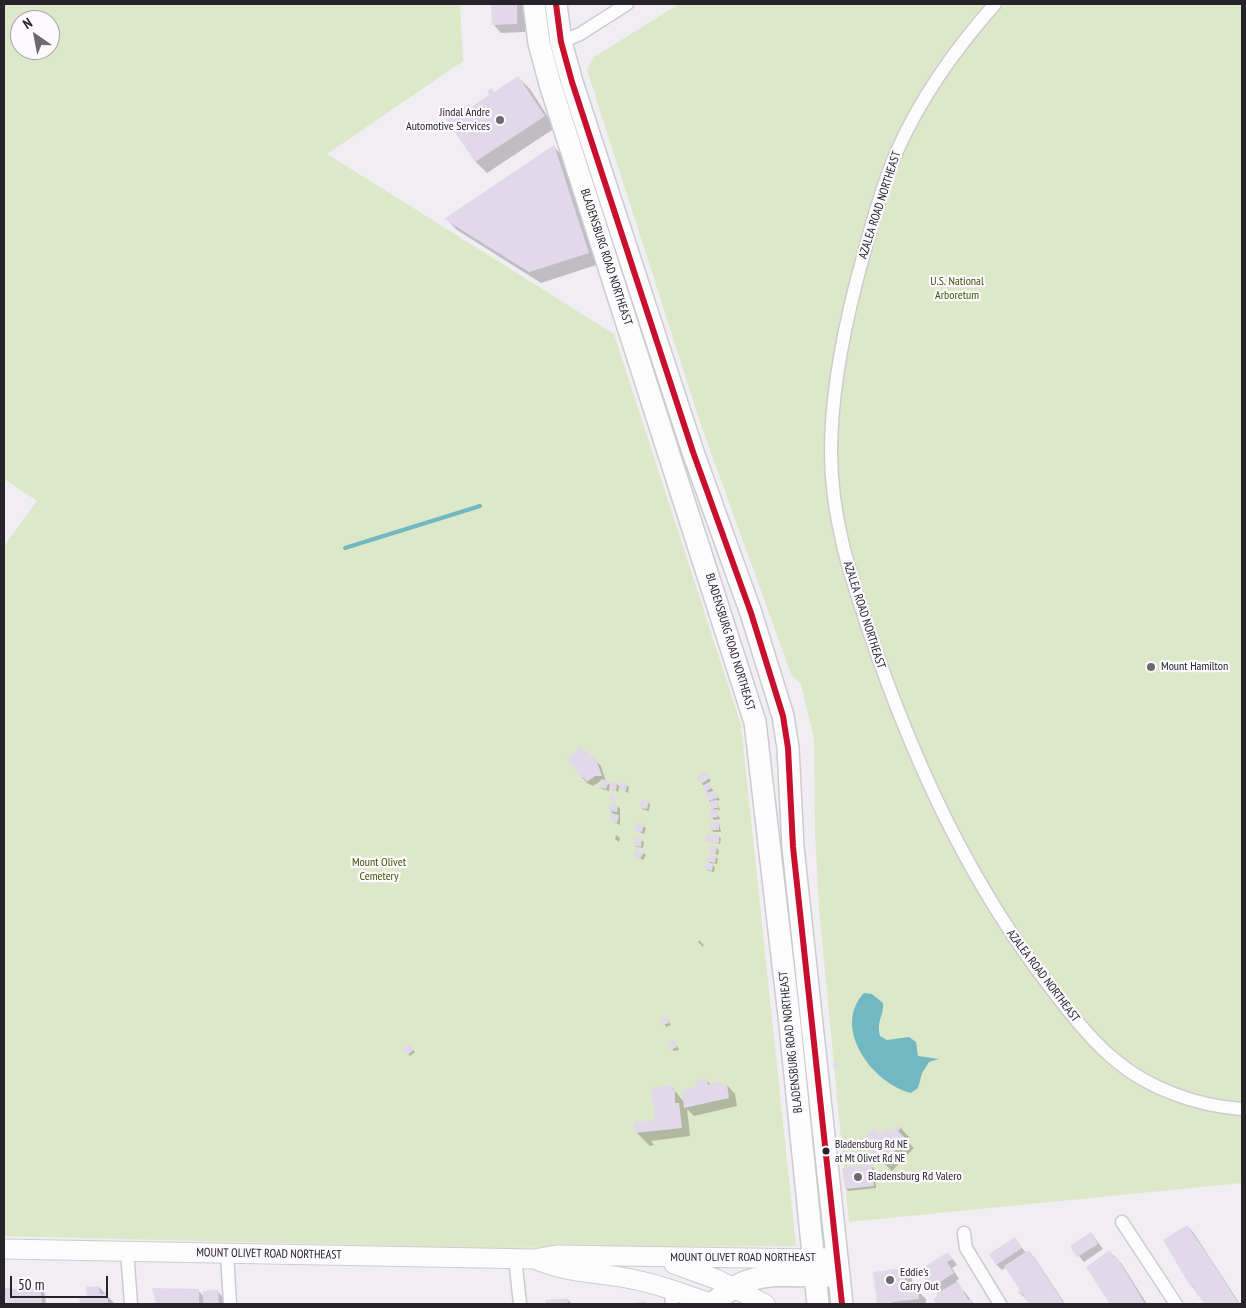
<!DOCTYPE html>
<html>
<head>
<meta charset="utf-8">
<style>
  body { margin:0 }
  #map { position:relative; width:1246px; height:1308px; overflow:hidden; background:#f0edf3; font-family:"PT Sans Narrow",sans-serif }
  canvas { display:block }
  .frame { position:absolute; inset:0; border:5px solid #262428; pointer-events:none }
  .north { position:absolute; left:10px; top:10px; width:50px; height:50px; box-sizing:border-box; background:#fcfafe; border:1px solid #a6a4a8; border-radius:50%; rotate:327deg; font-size:14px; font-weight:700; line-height:20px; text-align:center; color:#262428 }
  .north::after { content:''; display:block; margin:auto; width:18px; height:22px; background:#6d6a6f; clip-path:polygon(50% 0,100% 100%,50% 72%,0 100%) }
  .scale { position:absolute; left:10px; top:1276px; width:98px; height:22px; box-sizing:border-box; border:2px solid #262428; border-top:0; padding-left:6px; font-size:15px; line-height:18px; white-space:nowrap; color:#262428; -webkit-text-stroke:4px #fcfafe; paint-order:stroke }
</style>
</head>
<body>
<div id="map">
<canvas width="1246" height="1308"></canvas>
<div class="frame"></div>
<div class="north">N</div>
<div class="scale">50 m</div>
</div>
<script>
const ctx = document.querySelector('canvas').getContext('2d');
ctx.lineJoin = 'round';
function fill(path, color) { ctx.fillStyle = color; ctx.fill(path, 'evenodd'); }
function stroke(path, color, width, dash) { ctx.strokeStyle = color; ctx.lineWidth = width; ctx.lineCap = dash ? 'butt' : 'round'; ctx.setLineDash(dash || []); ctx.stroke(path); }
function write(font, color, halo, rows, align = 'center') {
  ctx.font = font + ' "PT Sans Narrow",sans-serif'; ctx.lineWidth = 4.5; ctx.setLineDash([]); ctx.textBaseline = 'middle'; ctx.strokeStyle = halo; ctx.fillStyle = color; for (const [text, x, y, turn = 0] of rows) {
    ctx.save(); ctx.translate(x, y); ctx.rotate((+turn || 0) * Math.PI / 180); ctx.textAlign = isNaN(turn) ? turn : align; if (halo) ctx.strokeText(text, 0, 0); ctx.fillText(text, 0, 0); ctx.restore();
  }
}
const green = new Path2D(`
  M 4,4 L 460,4 L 463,61 L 327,154 L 614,334 L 741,725 L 796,1246 L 475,1248 L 4,1236 L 4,546 L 37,501 L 4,479 ZM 20,20 L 50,20 L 50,50 L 20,50 Z
  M 679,4 L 1242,4 L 1242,1183 L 849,1222 L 819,908 L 815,832 L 814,739 L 801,684 L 791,674 L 700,422 L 587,70 L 594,57 Z`);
const water = new Path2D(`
  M 864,993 L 872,994 L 883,1003 C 884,1016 876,1021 880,1036 L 887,1040 L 909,1037 L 916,1042 L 918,1056 L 939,1059 L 929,1062 L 922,1073 L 918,1088 L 911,1093 C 873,1084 831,1028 864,993 Z`);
const shadow = new Path2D(`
  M 492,4 L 525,4 L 525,32 L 501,33 L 493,24 Z
  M 518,77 L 530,89 L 555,128 L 487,173 L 476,162 L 448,119 L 472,108 Z
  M 554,147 L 565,158 L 599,264 L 541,283 L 457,230 L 446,219 Z
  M 595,760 L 601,766 L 606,782 L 611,785 L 617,784 L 621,788 L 626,785 L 629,787 L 628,793 L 619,788 L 618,792 L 609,788 L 609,791 L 602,789 L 600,787 L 602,780 L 593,786 L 587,783 L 582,777 Z
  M 708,776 L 711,781 L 708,783 L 720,800 L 716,801 L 720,810 L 716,810 L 720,819 L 714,820 L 712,817 L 715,811 L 709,801 L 709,794 L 698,778 Z
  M 648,802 L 650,804 L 649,811 L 644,810 L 641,808 Z
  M 617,806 L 620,808 L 620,825 L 611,821 L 612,813 L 610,810 Z
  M 719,823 L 721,832 L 714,832 L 711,830 Z
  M 643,826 L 646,828 L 644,834 L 635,830 Z
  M 616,835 L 620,838 L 619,842 L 615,839 Z
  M 719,836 L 721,839 L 720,844 L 708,841 Z
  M 641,840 L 644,842 L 643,848 L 637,847 L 635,845 Z
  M 717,848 L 719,851 L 718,855 L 710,852 Z
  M 643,853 L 646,855 L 643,860 L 637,857 Z
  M 715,857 L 718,859 L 717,864 L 711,863 L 715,868 L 714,872 L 709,871 L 706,869 L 713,865 L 708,861 Z
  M 699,940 L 704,945 L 703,947 L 698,942 Z
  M 667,1018 L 671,1025 L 666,1027 L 662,1019 Z
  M 675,1042 L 679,1050 L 674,1051 L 672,1049 Z
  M 412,1048 L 415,1052 L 410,1056 L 408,1054 Z
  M 706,1080 L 711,1085 L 719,1083 L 722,1086 L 727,1085 L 735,1094 L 737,1106 L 694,1116 L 687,1109 L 690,1136 L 651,1141 L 654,1145 L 650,1146 L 637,1133 L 657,1121 L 672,1087 L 684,1102 Z
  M 899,1126 L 907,1135 L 909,1137 L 906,1140 L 914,1148 L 892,1171 L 862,1142 L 891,1134 Z
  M 871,1166 L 874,1168 L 876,1188 L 848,1191 L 846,1188 Z
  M 1187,1226 L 1193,1232 L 1240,1304 L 1205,1304 L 1191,1285 Z
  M 1091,1233 L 1103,1249 L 1084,1262 L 1071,1246 Z
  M 1015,1239 L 1026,1253 L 1029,1252 L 1034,1257 L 1065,1304 L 1031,1304 L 1021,1294 L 1022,1290 L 1006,1267 L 1002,1270 L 997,1265 L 990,1255 Z
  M 1110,1252 L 1121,1263 L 1147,1304 L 1111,1304 L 1087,1268 Z
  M 948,1253 L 957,1265 L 952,1268 L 959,1279 L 956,1281 L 974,1304 L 937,1304 L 934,1300 L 942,1292 L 930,1284 Z
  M 903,1270 L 912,1278 L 913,1291 L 917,1290 L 926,1299 L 926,1304 L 879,1304 L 878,1303 Z
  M 99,1287 L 115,1304 L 81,1304 L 80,1297 L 88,1297 Z
  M 40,1288 L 45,1294 L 46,1304 L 4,1304 L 4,1290 Z
  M 153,1290 L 198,1290 L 204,1297 L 218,1292 L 223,1297 L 224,1304 L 157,1304 Z
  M 567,1299 L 572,1304 L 547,1304 L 547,1301 Z`);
const stream = new Path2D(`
  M 345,548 L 480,506`);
const building = new Path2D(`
  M 491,4 L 517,4 L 517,24 L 492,25 Z
  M 518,76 L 545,116 L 475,162 L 446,119 L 469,104 L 471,107 L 489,95 L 487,91 L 492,88 L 494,92 Z
  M 554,145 L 589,253 L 529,272 L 444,219 Z
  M 579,745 L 596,759 L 602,776 L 595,776 L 587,782 L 583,777 L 581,778 L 567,759 L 577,752 Z
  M 705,772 L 710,778 L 701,784 L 697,777 Z
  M 601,779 L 609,781 L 606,789 L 599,787 Z
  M 610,781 L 617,783 L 616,791 L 609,790 Z
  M 620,782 L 627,784 L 626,791 L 619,790 Z
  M 709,782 L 712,788 L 705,792 L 702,786 Z
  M 715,790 L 718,798 L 708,801 L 705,794 Z
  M 610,795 L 617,797 L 616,801 L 610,800 Z
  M 641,800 L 649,801 L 647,809 L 640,808 Z
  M 717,800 L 718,808 L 711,808 L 710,801 Z
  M 610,803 L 618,805 L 617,812 L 609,811 Z
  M 718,809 L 718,817 L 710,818 L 709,810 Z
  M 611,813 L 619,815 L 617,823 L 609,821 Z
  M 719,821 L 719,830 L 710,830 L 710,822 Z
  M 635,823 L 644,824 L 642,832 L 634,831 Z
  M 707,834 L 719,835 L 719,843 L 706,842 Z
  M 635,837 L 642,839 L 641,847 L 633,845 Z
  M 710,846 L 717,847 L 716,854 L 709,852 Z
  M 637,848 L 644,852 L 640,859 L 633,855 Z
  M 708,855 L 716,856 L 715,863 L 707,861 Z
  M 706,863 L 713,864 L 712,871 L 705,869 Z
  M 667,1016 L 669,1023 L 662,1025 L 660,1018 Z
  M 675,1040 L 677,1047 L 671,1050 L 668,1043 Z
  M 409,1044 L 414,1050 L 407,1055 L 402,1049 Z
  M 833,1063 L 838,1063 L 839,1068 L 834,1069 Z
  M 707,1079 L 708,1085 L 719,1081 L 720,1085 L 727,1084 L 729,1098 L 684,1108 L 682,1091 L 696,1087 L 695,1081 Z
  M 672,1085 L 673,1090 L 675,1090 L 675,1103 L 679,1103 L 682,1128 L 635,1133 L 634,1122 L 655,1120 L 651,1088 Z
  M 899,1125 L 901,1128 L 898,1131 L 906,1139 L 883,1164 L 861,1142 L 874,1128 L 880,1134 L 886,1128 L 891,1132 Z
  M 872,1164 L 874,1186 L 845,1189 L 842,1168 Z
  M 1187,1225 L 1210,1259 L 1239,1304 L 1204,1304 L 1192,1285 L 1190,1286 L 1163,1240 Z
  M 1091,1232 L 1098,1244 L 1077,1257 L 1070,1246 Z
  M 1015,1237 L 1022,1248 L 996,1265 L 989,1254 Z
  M 1029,1250 L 1062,1301 L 1064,1304 L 1029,1304 L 1022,1293 L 1020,1295 L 1018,1291 L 1020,1290 L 1004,1266 Z
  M 1110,1250 L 1114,1258 L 1116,1256 L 1145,1304 L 1110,1304 L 1086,1267 Z
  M 948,1252 L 953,1259 L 947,1262 L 954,1273 L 934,1286 L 932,1283 L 929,1285 L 921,1273 L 924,1271 L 922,1268 Z
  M 904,1268 L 906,1290 L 918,1289 L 919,1299 L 892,1302 L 893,1304 L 877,1304 L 873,1272 Z
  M 958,1281 L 968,1300 L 970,1299 L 972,1302 L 971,1304 L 936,1304 L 933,1299 L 937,1296 L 936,1294 Z
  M 99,1286 L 100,1294 L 107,1294 L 108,1304 L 80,1304 L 79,1296 L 87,1296 L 86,1287 Z
  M 12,1287 L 12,1289 L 40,1287 L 42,1304 L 4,1304 L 4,1288 Z
  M 152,1288 L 199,1289 L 199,1304 L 156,1304 Z
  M 218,1290 L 219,1304 L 203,1304 L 203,1291 Z
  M 567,1298 L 568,1304 L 546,1304 L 545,1300 Z
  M 646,1301 L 647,1304 L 632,1304 L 632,1303 Z`);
const minor = new Path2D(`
  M 995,4 C 956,48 921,97 897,151 C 879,193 868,239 856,283 C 842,338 831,395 831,452 C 831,515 849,572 869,631 C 913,760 969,884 1054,992 C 1072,1016 1092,1041 1115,1060 C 1149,1089 1198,1106 1242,1109
  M 561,42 L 580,34 L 627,4
  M 1122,1222 L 1176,1304
  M 964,1233 L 966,1248 L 1000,1304
  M 127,1251 L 131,1304
  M 227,1253 L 230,1304
  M 515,1258 L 520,1304
  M 670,1289 L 672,1304`);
const secondary = new Path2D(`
  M 4,1249 L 534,1259 L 556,1255 L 813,1259 L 837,1257
  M 535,1259 C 567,1274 602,1272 636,1280 C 662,1285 687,1295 712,1304
  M 674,1264 L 716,1279 L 765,1304`);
const primary = new Path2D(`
  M 534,4 L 539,43 L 550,84 L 755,722 L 790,1025 L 818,1304
  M 556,4 L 561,42 L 572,82 L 693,452 L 751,613 L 783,716 L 788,748 L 793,847 L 842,1304
  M 711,1304 C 724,1295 736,1284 751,1280 C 775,1272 804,1277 829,1276`);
const bus1 = new Path2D(`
  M 556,4 L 561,42 L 572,82 L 693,452 L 751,613 L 783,716 L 788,748 L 793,847 L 842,1304`);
const markers = [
  [500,120,5,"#6d6a6f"],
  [1151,667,5,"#6d6a6f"],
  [826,1151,4.5,"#262428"],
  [858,1177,5,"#6d6a6f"],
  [890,1280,5,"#6d6a6f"]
];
const busNames = [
  ["Bladensburg Rd NE",835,1145],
  ["at Mt Olivet Rd NE",835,1159]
];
const poiNames = [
  ["Jindal Andre",490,113,"right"],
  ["Automotive Services",490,127,"right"],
  ["Mount Hamilton",1161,667],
  ["Bladensburg Rd Valero",868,1177],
  ["Eddie's",900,1273],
  ["Carry Out",900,1287]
];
const streetNames = [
  ["AZALEA ROAD NORTHEAST",880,205,-72],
  ["BLADENSBURG ROAD NORTHEAST",606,257,72],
  ["AZALEA ROAD NORTHEAST",864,615,72],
  ["BLADENSBURG ROAD NORTHEAST",730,642,73],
  ["AZALEA ROAD NORTHEAST",1043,976,53],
  ["BLADENSBURG ROAD NORTHEAST",791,1042,-96],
  ["MOUNT OLIVET ROAD NORTHEAST",269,1254,1],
  ["MOUNT OLIVET ROAD NORTHEAST",743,1258]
];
const parkNames = [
  ["U.S. National",957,282],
  ["Arboretum",957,296],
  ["Mount Olivet",379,863],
  ["Cemetery",379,877]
];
fill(green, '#dde8c9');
fill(water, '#71b8c3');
fill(shadow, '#0003');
stroke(stream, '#71b8c3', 4);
fill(building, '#e1d9e9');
stroke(minor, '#cecbd0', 15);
stroke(secondary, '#cecbd0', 21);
stroke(primary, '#cecbd0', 24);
stroke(minor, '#fdfcfd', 12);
stroke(secondary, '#fdfcfd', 19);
stroke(primary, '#fdfcfd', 21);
stroke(bus1, '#c8102e', 6);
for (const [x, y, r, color] of markers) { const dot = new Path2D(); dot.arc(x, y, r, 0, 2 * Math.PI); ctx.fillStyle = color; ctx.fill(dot); stroke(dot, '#fcfafe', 2); }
write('11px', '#262428', '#fcfafe', busNames, 'left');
write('12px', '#262428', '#fcfafe', poiNames, 'left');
write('12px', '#262428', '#fcfafe', streetNames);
write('12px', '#415405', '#fcfafe', parkNames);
</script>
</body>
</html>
